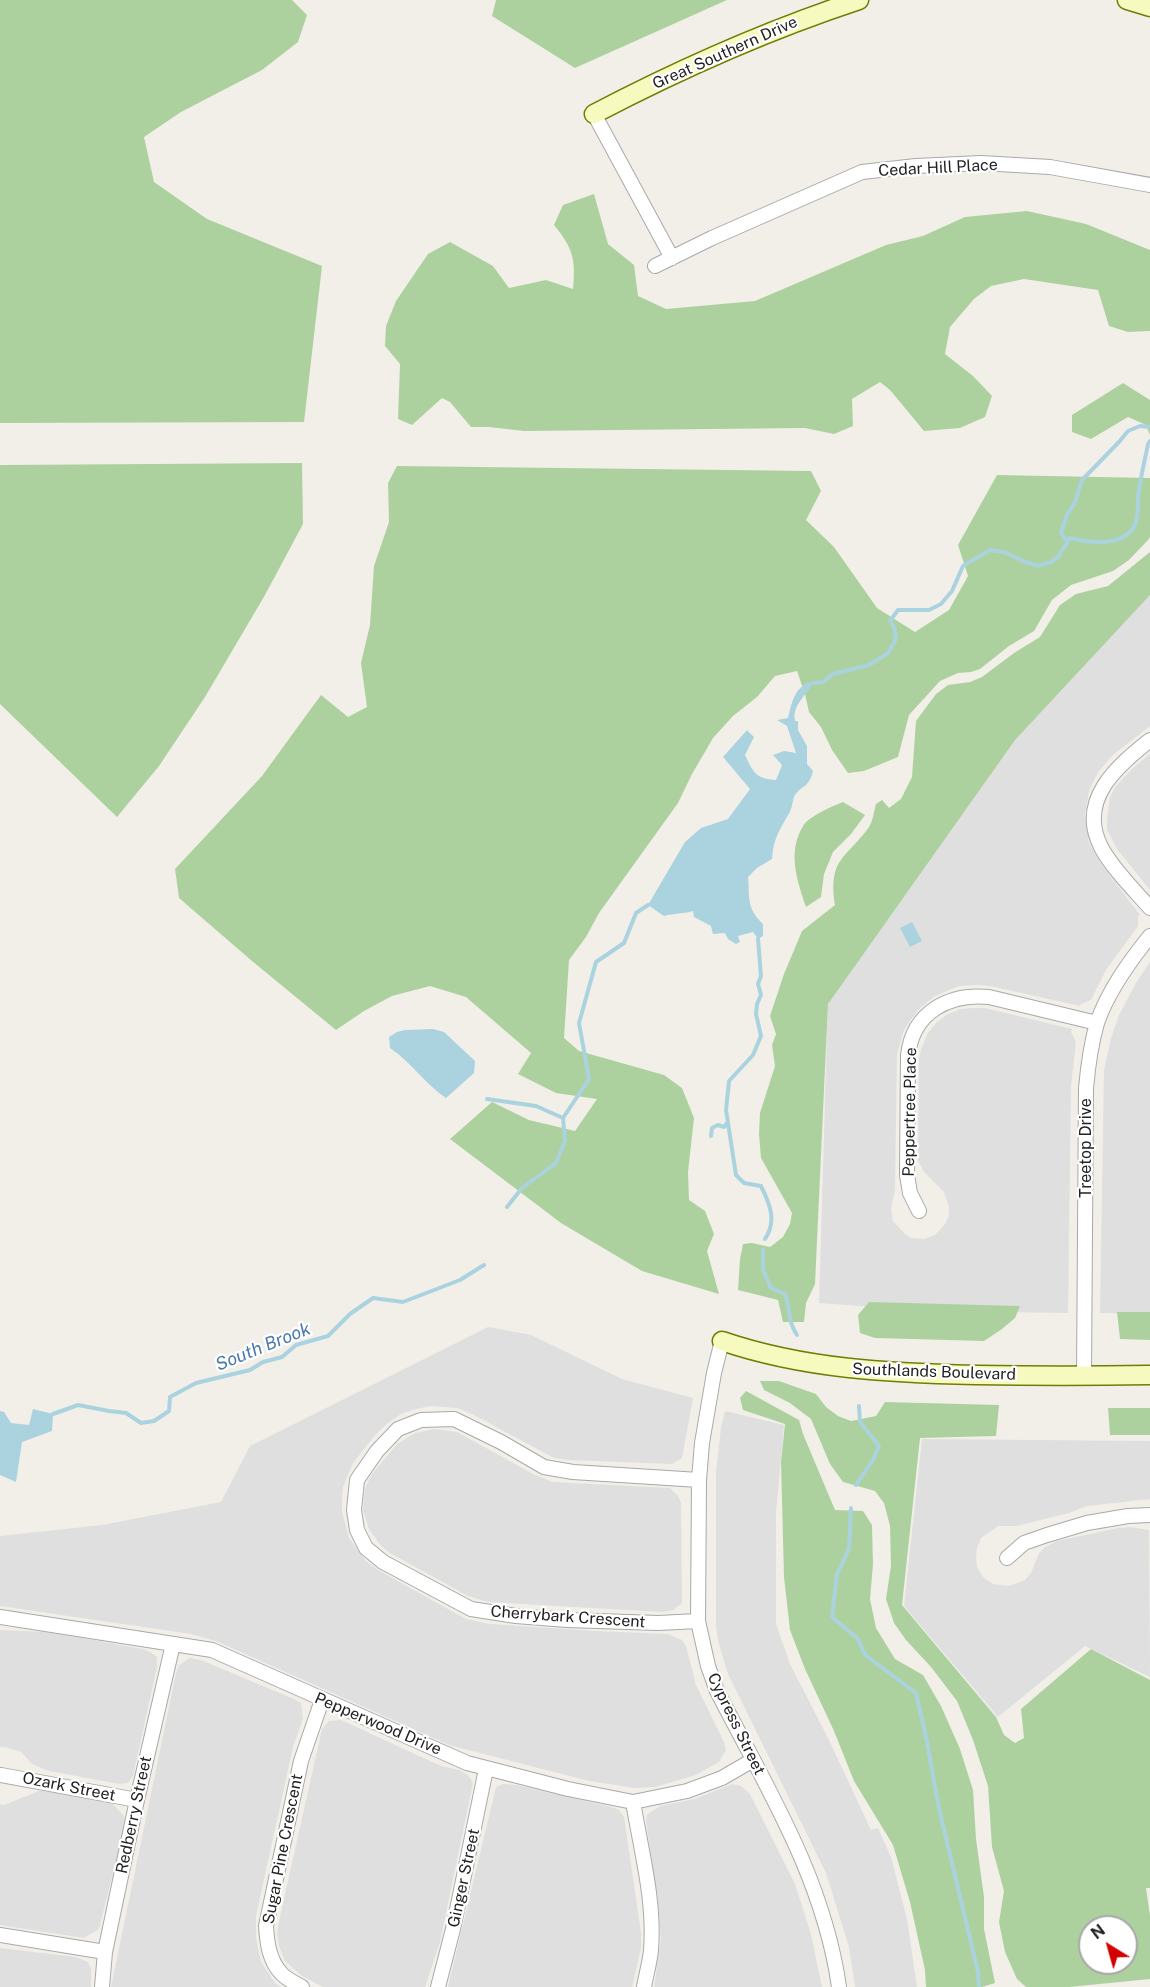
<!DOCTYPE html>
<html>
<head>
<meta charset="utf-8">
<style>
  body { margin:0 }
  #map { position:relative; width:1150px; height:1987px; overflow:hidden; background:#f2efe9; font-family:"Public Sans",sans-serif }
  canvas { display:block }
  .north { position:absolute; left:1078px; top:1915px; width:60px; height:60px; box-sizing:border-box; background:#fff; border:2px solid #a7a7a7; border-radius:50%; rotate:323deg; font-size:16px; font-weight:700; line-height:24px; text-align:center; color:#222 }
  .north::after { content:''; display:block; margin:auto; width:21px; height:27px; background:#d40000; clip-path:polygon(50% 0,100% 100%,50% 72%,0 100%) }
</style>
</head>
<body>
<div id="map">
<canvas width="1150" height="1987"></canvas>
<div class="north">N</div>
</div>
<script>
const ctx = document.querySelector('canvas').getContext('2d');
ctx.lineJoin = 'round';
function fill(path, color) { ctx.fillStyle = color; ctx.fill(path, 'evenodd'); }
function stroke(path, color, width, dash) { ctx.strokeStyle = color; ctx.lineWidth = width; ctx.lineCap = dash ? 'butt' : 'round'; ctx.setLineDash(dash || []); ctx.stroke(path); }
function write(font, color, halo, rows, align = 'center') {
  ctx.font = font + ' "Public Sans",sans-serif'; ctx.lineWidth = 4.5; ctx.setLineDash([]); ctx.textBaseline = 'middle'; ctx.strokeStyle = halo; ctx.fillStyle = color; for (const [text, x, y, turn = 0] of rows) {
    ctx.save(); ctx.translate(x, y); ctx.rotate((+turn || 0) * Math.PI / 180); ctx.textAlign = isNaN(turn) ? turn : align; if (halo) ctx.strokeText(text, 0, 0); ctx.fillText(text, 0, 0); ctx.restore();
  }
}
const residential = new Path2D(`
  M 1150,591 L 1150,726 L 1113,755 L 1098,772 L 1089,791 L 1085,814 L 1089,843 L 1101,864 L 1140,915 L 1138,916 L 1138,926 L 1106,970 L 1091,1000 L 1081,1004 L 1080,1006 L 990,986 L 977,985 L 959,986 L 935,996 L 918,1010 L 904,1030 L 897,1054 L 895,1190 L 891,1209 L 893,1221 L 904,1233 L 911,1238 L 924,1239 L 935,1235 L 945,1224 L 949,1216 L 949,1207 L 944,1192 L 924,1172 L 918,1160 L 919,1060 L 921,1049 L 928,1033 L 937,1022 L 948,1014 L 961,1009 L 973,1008 L 985,1008 L 1072,1029 L 1071,1032 L 1076,1042 L 1071,1087 L 1068,1313 L 930,1311 L 819,1303 L 828,999 L 1013,739 Z
  M 1150,754 L 1150,890 L 1117,849 L 1107,830 L 1107,819 L 1110,797 L 1116,786 L 1132,769 Z
  M 1150,962 L 1150,1314 L 1100,1313 L 1104,1070 L 1111,1038 L 1119,1015 L 1136,983 Z
  M 488,1327 L 531,1335 L 622,1379 L 693,1398 L 682,1458 L 672,1464 L 569,1460 L 554,1458 L 474,1415 L 457,1408 L 430,1406 L 416,1409 L 401,1414 L 388,1423 L 376,1434 L 353,1463 L 343,1487 L 342,1498 L 342,1512 L 349,1538 L 366,1561 L 378,1570 L 466,1619 L 490,1624 L 596,1631 L 668,1634 L 682,1640 L 686,1646 L 696,1685 L 724,1742 L 726,1750 L 719,1762 L 696,1775 L 655,1787 L 635,1788 L 589,1781 L 449,1745 L 216,1641 L 191,1634 L 0,1606 L 0,1536 L 102,1525 L 221,1502 L 250,1446 Z
  M 725,1411 L 784,1425 L 776,1513 L 776,1624 L 790,1664 L 828,1738 L 871,1830 L 878,1828 L 891,1857 L 907,1919 L 917,1987 L 855,1987 L 849,1947 L 826,1873 L 728,1674 L 718,1641 L 716,1626 L 716,1473 L 721,1427 Z
  M 434,1429 L 457,1432 L 535,1475 L 553,1482 L 670,1488 L 678,1496 L 681,1503 L 682,1601 L 681,1604 L 673,1610 L 662,1612 L 488,1602 L 468,1596 L 390,1553 L 381,1546 L 369,1529 L 363,1510 L 365,1488 L 372,1474 L 397,1444 L 415,1433 Z
  M 922,1439 L 1150,1441 L 1150,1499 L 1087,1506 L 1069,1513 L 1017,1526 L 998,1526 L 981,1538 L 977,1548 L 976,1558 L 977,1567 L 983,1577 L 993,1584 L 1009,1586 L 1025,1580 L 1031,1573 L 1039,1553 L 1044,1548 L 1057,1541 L 1118,1528 L 1131,1527 L 1149,1530 L 1150,1677 L 1085,1646 L 998,1717 L 904,1606 Z
  M 0,1630 L 45,1632 L 82,1638 L 143,1649 L 150,1652 L 157,1657 L 157,1667 L 133,1776 L 128,1783 L 120,1784 L 49,1771 L 32,1764 L 21,1752 L 5,1747 L 0,1747 Z
  M 190,1658 L 201,1660 L 294,1699 L 301,1703 L 303,1719 L 293,1747 L 256,1916 L 256,1938 L 261,1962 L 275,1983 L 281,1987 L 111,1987 L 176,1673 L 179,1665 Z
  M 341,1720 L 441,1766 L 459,1770 L 468,1775 L 473,1783 L 440,1942 L 425,1987 L 323,1987 L 302,1976 L 285,1961 L 279,1946 L 277,1933 L 279,1921 L 322,1729 L 329,1721 Z
  M 503,1784 L 516,1785 L 612,1807 L 619,1810 L 624,1817 L 641,1932 L 641,1948 L 632,1987 L 448,1987 L 496,1787 Z
  M 733,1784 L 741,1786 L 750,1794 L 795,1884 L 811,1934 L 822,1987 L 654,1987 L 661,1939 L 658,1901 L 646,1822 L 647,1815 L 660,1806 L 694,1799 Z
  M 39,1791 L 59,1792 L 112,1803 L 124,1816 L 125,1825 L 99,1929 L 84,1938 L 0,1925 L 0,1804 L 4,1805 Z
  M 0,1948 L 76,1957 L 88,1962 L 91,1968 L 91,1987 L 0,1987 Z`);
const forest = new Path2D(`
  M 0,0 L 292,0 L 307,15 L 298,42 L 262,70 L 181,112 L 144,137 L 154,182 L 207,219 L 322,266 L 304,422 L 0,423 Z
  M 496,0 L 727,0 L 575,68 L 492,16 Z
  M 594,194 L 608,244 L 634,265 L 638,296 L 666,309 L 755,301 L 886,245 L 923,236 L 965,217 L 1027,211 L 1086,224 L 1150,250 L 1150,331 L 1128,332 L 1109,326 L 1098,290 L 1024,279 L 991,286 L 974,299 L 950,327 L 945,354 L 973,376 L 992,396 L 985,417 L 960,428 L 924,431 L 890,390 L 880,382 L 852,399 L 853,426 L 834,434 L 805,428 L 524,431 L 489,427 L 471,427 L 450,402 L 442,398 L 412,425 L 398,419 L 400,364 L 385,346 L 386,326 L 396,301 L 428,254 L 450,242 L 493,266 L 509,288 L 546,280 L 573,289 C 576,260 573,248 554,225 L 563,205 Z
  M 1123,383 L 1150,400 L 1150,435 L 1146,425 L 1128,417 L 1091,439 L 1072,432 L 1072,415 Z
  M 302,463 L 303,524 L 265,595 L 205,697 L 159,766 L 117,817 L 0,704 L 0,465 Z
  M 397,466 L 811,471 L 821,491 L 806,520 L 834,547 L 877,608 L 915,632 L 949,610 L 968,576 L 958,545 L 997,475 L 1150,478 L 1150,537 L 1148,540 L 1129,560 L 1113,571 L 1071,585 L 1052,600 L 1034,631 L 1009,646 L 980,669 L 971,672 L 958,673 L 940,681 L 909,715 L 898,757 L 864,771 L 848,773 L 832,750 L 821,727 L 809,712 L 805,694 L 797,671 L 775,676 L 757,697 L 733,716 L 713,738 L 692,774 L 678,803 L 599,913 L 586,937 L 569,960 L 564,1038 L 579,1051 L 664,1075 L 682,1088 L 694,1118 L 688,1172 L 689,1200 L 705,1211 L 714,1234 L 707,1251 L 719,1294 L 642,1271 L 561,1223 L 450,1139 L 492,1102 L 529,1120 L 575,1131 L 597,1099 L 556,1093 L 518,1074 L 531,1053 L 466,997 L 430,986 L 392,996 L 364,1011 L 336,1030 L 252,961 L 179,898 L 175,869 L 262,776 L 321,695 L 348,717 L 367,707 L 361,663 L 370,625 L 374,566 L 389,522 L 388,483 Z
  M 1150,552 L 1150,595 L 1015,740 L 828,1004 L 815,1284 L 806,1303 L 804,1322 L 783,1322 L 778,1300 L 738,1290 L 740,1259 L 743,1244 L 752,1243 L 770,1247 L 783,1237 L 790,1224 L 792,1213 L 761,1158 L 759,1134 L 760,1113 L 775,1066 L 772,1045 L 776,1034 L 770,1016 L 784,974 L 802,931 L 835,905 C 828,858 846,859 869,827 C 873,821 874,811 876,804 L 882,800 L 889,808 L 901,799 L 912,777 L 916,721 L 936,694 L 948,685 L 970,682 L 982,677 L 1014,653 L 1040,637 L 1060,605 L 1076,594 L 1108,586 Z
  M 843,802 L 865,815 L 851,834 L 833,852 L 824,874 L 821,897 L 806,907 C 798,883 789,858 799,834 C 801,830 803,825 806,822 C 817,813 830,807 843,802 Z
  M 869,1302 L 1020,1306 L 1015,1318 L 1002,1329 L 984,1341 L 875,1338 L 860,1333 L 858,1315 Z
  M 1117,1312 L 1150,1312 L 1150,1340 L 1120,1339 Z
  M 760,1381 L 779,1381 L 816,1394 L 826,1407 L 838,1416 L 851,1421 L 876,1416 L 885,1402 L 999,1405 L 996,1436 L 920,1438 L 902,1605 L 996,1717 L 1004,1735 L 1015,1743 L 1024,1738 L 1021,1709 L 1091,1649 L 1150,1680 L 1150,1888 L 1146,1888 L 1150,1916 L 1150,1979 L 1069,1987 L 1026,1987 L 1017,1979 L 1005,1952 L 999,1922 L 1004,1891 L 992,1847 L 988,1786 L 973,1740 L 957,1701 L 931,1667 L 906,1640 L 894,1623 L 886,1599 L 891,1566 L 890,1526 L 884,1503 L 875,1491 L 843,1482 L 830,1464 L 811,1419 L 790,1403 L 764,1390 ZM 1090,1927 L 1126,1927 L 1126,1963 L 1090,1963 Z
  M 746,1391 L 799,1420 L 803,1434 L 835,1510 L 863,1511 L 872,1525 L 873,1564 L 870,1599 L 876,1628 L 895,1659 L 923,1675 L 941,1706 L 960,1749 L 973,1790 L 976,1839 L 984,1897 L 984,1929 L 995,1983 L 982,1987 L 926,1987 L 925,1970 L 910,1902 L 893,1845 L 854,1781 L 834,1731 L 805,1669 L 790,1630 L 784,1577 L 781,1462 L 785,1424 L 743,1410 L 740,1398 Z
  M 1108,1408 L 1150,1408 L 1150,1435 L 1110,1435 Z`);
const water = new Path2D(`
  M 808,682 L 813,683 C 806,696 792,705 795,721 L 798,721 L 798,730 L 807,746 L 807,764 L 813,771 C 809,789 800,785 794,797 C 792,803 792,810 788,815 C 778,833 774,838 772,859 L 757,868 L 748,877 C 750,898 746,908 763,924 L 763,936 L 758,939 L 753,932 L 738,936 L 740,942 L 736,944 L 728,939 L 725,933 L 713,934 L 711,926 L 694,917 L 693,911 C 683,914 674,913 664,916 L 648,905 L 685,842 L 701,828 L 728,819 L 750,789 L 723,757 L 747,730 L 754,737 L 745,755 C 753,772 756,779 776,780 L 782,765 L 773,755 L 784,751 L 796,753 L 787,726 L 777,720 L 788,718 C 792,703 793,691 808,682 Z
  M 912,922 L 922,941 L 910,947 L 900,928 Z
  M 433,1029 L 444,1032 L 475,1061 L 474,1073 L 446,1098 C 425,1084 411,1062 390,1048 L 389,1037 L 397,1032 L 405,1030 Z
  M 33,1409 L 53,1414 L 52,1431 L 22,1442 L 16,1482 L 0,1475 L 0,1411 L 4,1412 L 11,1423 L 29,1425 Z`);
const stream = new Path2D(`
  M 1067,541 L 1061,533 L 1066,517 L 1075,502 L 1082,480 L 1119,442 L 1128,431 L 1140,426 L 1150,427
  M 813,683 L 823,682 L 833,674 L 869,665 L 888,653 L 896,639 L 894,627 L 890,621 L 898,610 L 929,610 L 941,604 L 952,591 L 963,566 L 990,550 L 1004,552 L 1023,561 L 1038,566 L 1051,562 L 1058,557 L 1070,538 C 1090,543 1127,548 1136,522 C 1139,512 1137,501 1139,490 C 1141,475 1145,460 1148,444 L 1150,441
  M 758,939 L 761,976 L 758,984 L 761,995 L 757,1004 L 756,1014 L 761,1036 L 753,1055 L 729,1081 L 726,1110 L 736,1175 L 744,1183 L 761,1186 C 770,1204 777,1221 765,1239
  M 487,1099 L 536,1106 L 563,1118
  M 711,1136 L 712,1128 L 718,1125 L 724,1127 L 727,1123
  M 507,1207 L 522,1188 L 556,1163 L 565,1141 L 563,1118 L 589,1079 L 579,1023 L 596,962 L 624,943 L 636,913 L 648,905
  M 763,1250 L 763,1270 L 771,1288 L 785,1294 C 791,1311 787,1320 797,1335
  M 53,1414 L 78,1405 L 109,1411 L 126,1413 L 141,1423 L 154,1421 L 169,1411 L 170,1397 L 196,1383 L 250,1370 L 263,1362 L 282,1357 L 296,1345 L 328,1336 L 350,1314 L 373,1298 L 403,1302 L 460,1280 L 484,1265
  M 856,1485 L 873,1460 L 879,1446 L 860,1422 L 859,1406
  M 851,1508 L 849,1549 L 837,1574 L 832,1617 L 858,1639 L 865,1655 L 916,1693 L 927,1742 L 938,1804 L 978,1972 L 979,1987`);
const street = new Path2D(`
  M 594,114 L 672,258
  M 655,266 L 712,238 L 862,172 L 916,166 L 981,163 L 1050,167 L 1150,185
  M 1150,740 C 1117,766 1077,800 1101,847 C 1111,867 1135,891 1150,908
  M 919,1211 L 910,1193 L 907,1175 L 908,1055 C 913,1012 949,993 989,997 L 1097,1023
  M 722,1341 L 714,1373 L 702,1443 L 699,1480 L 698,1621 L 708,1666 L 717,1691 C 766,1786 824,1879 839,1987
  M 1084,1376 L 1086,1088 C 1088,1066 1091,1044 1097,1023 C 1108,991 1129,962 1150,936
  M 1007,1558 L 1024,1543 L 1047,1535 L 1087,1523 L 1128,1516 L 1150,1515
  M 0,1617 L 212,1650 L 467,1763 L 568,1789 L 633,1802 L 687,1791 L 722,1778 L 753,1760
  M 698,1621 L 658,1623 L 567,1620 L 516,1616 L 471,1609 L 383,1562 L 366,1548 L 357,1530 L 354,1510 L 357,1480 L 377,1451 L 398,1429 L 421,1420 L 454,1419 L 501,1442 L 544,1467 L 573,1472 L 699,1480
  M 1,1775 L 137,1800
  M 633,1802 C 641,1850 655,1901 651,1950 C 650,1962 646,1975 644,1987
  M 0,1935 L 105,1952
  M 102,1987 L 105,1952 L 137,1800 L 173,1644
  M 302,1987 C 295,1983 286,1979 281,1973 C 269,1960 267,1942 266,1926 L 301,1761 L 322,1700
  M 438,1987 L 453,1929 L 486,1769`);
const secondary = new Path2D(`
  M 1127,0 L 1150,7
  M 594,114 C 680,69 768,30 859,0
  M 722,1341 C 804,1369 889,1373 976,1375 C 1034,1376 1092,1376 1150,1375`);
const streetNames = [
  ["Great Southern Drive",725,53,-24],
  ["Cedar Hill Place",938,168,-3],
  ["Peppertree Place",910,1112,-89],
  ["Treetop Drive",1086,1148,-90],
  ["Southlands Boulevard",934,1372,2],
  ["Cherrybark Crescent",568,1617,4],
  ["Pepperwood Drive",378,1724,23],
  ["Cypress Street",736,1724,64],
  ["Ozark Street",69,1787,11],
  ["Redberry Street",134,1815,-78],
  ["Sugar Pine Crescent",283,1849,-79],
  ["Ginger Street",464,1878,-78]
];
const waterNames = [
  ["South Brook",263,1347,-22]
];
fill(residential, '#e0dfdf');
fill(forest, '#add19e');
fill(water, '#aad3df');
stroke(stream, '#aad3df', 4);
stroke(street, '#a9a9a9', 16);
stroke(secondary, '#707d05', 21);
stroke(street, '#fff', 14);
stroke(secondary, '#f7fabf', 18);
write('16px', '#222', '#fff', streetNames);
write('italic 18px', '#4a7aab', '#fff', waterNames);
</script>
</body>
</html>
